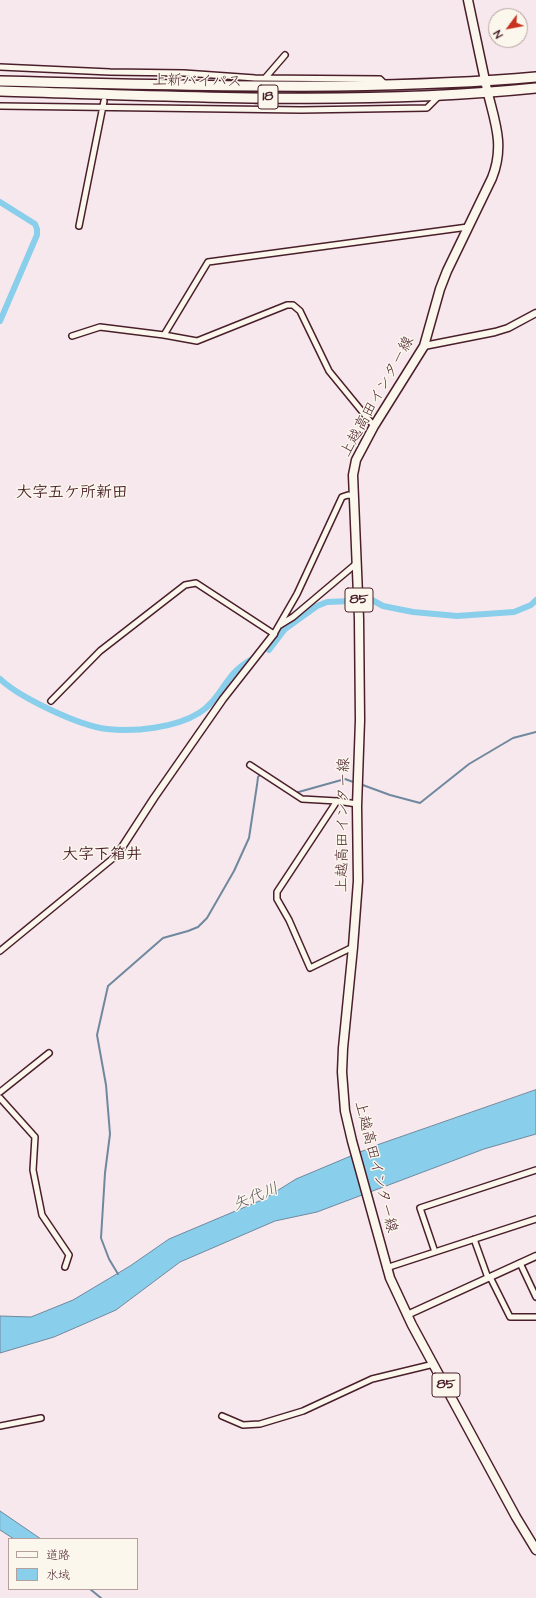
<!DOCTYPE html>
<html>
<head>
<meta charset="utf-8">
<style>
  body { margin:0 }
  #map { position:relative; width:536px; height:1598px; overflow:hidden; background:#f7e8ed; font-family:"Architects Daughter","Klee One",sans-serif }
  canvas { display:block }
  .legend { position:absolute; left:8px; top:1538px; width:130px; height:52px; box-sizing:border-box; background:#fbf7ec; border:1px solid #b4a19f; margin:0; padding:5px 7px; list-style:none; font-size:12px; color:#4a1f2b }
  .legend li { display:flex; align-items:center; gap:8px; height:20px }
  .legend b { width:20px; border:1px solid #b4a19f }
  .north { position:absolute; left:488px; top:8px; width:40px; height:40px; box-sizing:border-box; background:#fbf7ec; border:1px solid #b4a19f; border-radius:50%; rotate:238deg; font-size:11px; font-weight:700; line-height:16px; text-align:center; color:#4a1f2b }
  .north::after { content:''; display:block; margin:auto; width:14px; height:18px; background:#c8321e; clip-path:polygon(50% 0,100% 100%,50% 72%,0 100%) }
</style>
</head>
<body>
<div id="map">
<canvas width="536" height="1598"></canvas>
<ul class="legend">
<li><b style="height:5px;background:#fbf7ec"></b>道路</li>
<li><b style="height:11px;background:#89ceea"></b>水域</li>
</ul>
<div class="north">N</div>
</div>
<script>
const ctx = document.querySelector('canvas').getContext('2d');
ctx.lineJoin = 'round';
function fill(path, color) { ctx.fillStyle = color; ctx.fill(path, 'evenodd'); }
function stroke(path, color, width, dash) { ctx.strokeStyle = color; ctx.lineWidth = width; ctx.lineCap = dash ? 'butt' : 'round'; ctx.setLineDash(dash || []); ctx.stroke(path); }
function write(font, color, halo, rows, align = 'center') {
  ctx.font = font + ' "Architects Daughter","Klee One",sans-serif'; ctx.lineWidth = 3; ctx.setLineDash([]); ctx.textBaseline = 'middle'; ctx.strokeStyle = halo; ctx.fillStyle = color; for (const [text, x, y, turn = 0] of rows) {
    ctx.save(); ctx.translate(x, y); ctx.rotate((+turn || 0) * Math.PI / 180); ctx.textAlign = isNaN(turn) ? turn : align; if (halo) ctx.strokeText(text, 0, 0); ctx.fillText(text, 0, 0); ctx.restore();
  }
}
const water = new Path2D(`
  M 536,1090 L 536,1134 L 484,1149 L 317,1212 L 275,1221 L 180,1262 L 116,1310 L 54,1337 L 0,1353 L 0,1316 L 31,1317 L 73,1300 L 130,1266 L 169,1239 L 264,1199 L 296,1179 L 377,1145 Z
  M 0,1511 L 41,1539 L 14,1539 L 0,1530 Z`);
const stream = new Path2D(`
  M 360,784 L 390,795 L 420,803 L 469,764 L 513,738 L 536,732
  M 295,793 L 345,779 L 356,783
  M 118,1274 L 109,1259 L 101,1238 L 105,1173 L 110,1134 L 106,1085 L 97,1035 L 108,986 L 163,938 L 188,931 L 198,927 L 207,918 L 234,871 L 249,838 L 257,785 L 258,777 L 261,774
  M 90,1589 L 101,1598`);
const canal = new Path2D(`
  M 0,202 L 35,224 L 37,229 L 37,235 L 0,321
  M 362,600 L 372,600 L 383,606 L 413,612 L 457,616 L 514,612 L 531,605 L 536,600
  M 269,650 L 285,629 L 317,606 L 327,602 L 352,601
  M 0,679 C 20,698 80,726 107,729 C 135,732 175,728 199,713 C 214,704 222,687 233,674 C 238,668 245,663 252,659`);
const minorTunnel = new Path2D(`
  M 256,85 L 257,108`);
const minor = new Path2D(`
  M 0,67 L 110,72 L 184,73 L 255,78 L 380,79 L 386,85
  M 266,77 L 285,55
  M 0,106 L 301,110 L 427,108 L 440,95
  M 79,226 L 104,101
  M 164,335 L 208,262 L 468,227
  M 72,336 L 100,327 L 164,335 L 197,341 L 287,305 L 293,305 L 300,311 L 329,371 L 374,426
  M 280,625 L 293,617 L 357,563
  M 51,701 L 100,651 L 185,585 L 196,583 L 274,634 L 297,594 L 342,497 L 348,495 L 354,496
  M 250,765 L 302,799 L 337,801 L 357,804
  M 337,801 L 277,892 L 277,899 L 289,920 L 310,968 L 353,947
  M 0,951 L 117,855
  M 0,1092 L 49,1053
  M 0,1098 L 35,1137 L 33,1170 L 42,1215 L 69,1255 L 65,1267
  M 474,1239 L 488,1278
  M 435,1252 L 420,1208 L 536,1170
  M 520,1263 L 536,1297
  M 386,1268 L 536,1219
  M 490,1277 L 510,1317 L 536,1317
  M 222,1416 L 243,1425 L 260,1424 L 303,1411 L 372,1379 L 434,1364
  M 0,1426 L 41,1418`);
const tertiary = new Path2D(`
  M 424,346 L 495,332 L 508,328 L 536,313
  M 117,855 L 154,798 L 223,699 L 274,634
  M 407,1315 L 536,1256`);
const primary = new Path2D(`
  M 468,0 C 474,28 480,56 486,85 C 493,118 506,143 492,178 L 447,271 L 440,289 L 424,346 L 374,426 L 356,460 L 353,475 L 359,619 L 360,720 L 357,806 L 358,881 L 353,947 L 343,1048 L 342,1072 L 345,1111 L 352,1141 L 390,1278 L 412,1325 L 516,1517 L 536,1550`);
const trunk = new Path2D(`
  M 0,81 C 112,84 224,87 336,86 C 403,85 470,83 536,77
  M 0,91 C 177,96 359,106 536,88`);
const shields = [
  [268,97,20],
  [359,600,28],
  [446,1385,28]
];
const shieldNames = [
  ["18",268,97],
  ["85",359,600],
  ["85",446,1385]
];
const streetNames = [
  ["上新バイパス",197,82,1],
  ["上越高田インター線",378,397,-61],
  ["上越高田インター線",344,825,-89],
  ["上越高田インター線",375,1167,76]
];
const neighbourhoodNames = [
  ["大字五ケ所新田",72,494],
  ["大字下箱井",102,856]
];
const waterNames = [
  ["矢代川",256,1198,-22]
];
fill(water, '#89ceea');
stroke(water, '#70889e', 1);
stroke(stream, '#70889e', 2);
stroke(canal, '#89ceea', 6);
stroke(minorTunnel, '#d4c0c6', 5, [5, 2.5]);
stroke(minor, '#4a1f2b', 8);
stroke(tertiary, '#4a1f2b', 9);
stroke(primary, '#4a1f2b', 11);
stroke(trunk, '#4a1f2b', 12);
stroke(minor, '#fbf7ec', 5);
stroke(tertiary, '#fbf7ec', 6);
stroke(primary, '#fbf7ec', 8);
stroke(trunk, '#fbf7ec', 9);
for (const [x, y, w] of shields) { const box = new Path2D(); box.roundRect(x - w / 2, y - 12, w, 24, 3); ctx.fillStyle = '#fbf7ec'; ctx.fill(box); stroke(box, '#4a1f2b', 1); }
write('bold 14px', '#4a1f2b', null, shieldNames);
write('15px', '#4a1f2b', '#fbf7ec', streetNames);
write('bold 16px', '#4a1f2b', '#fbf7ec', neighbourhoodNames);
write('italic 16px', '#5d5464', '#fbf7ec', waterNames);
</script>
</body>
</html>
